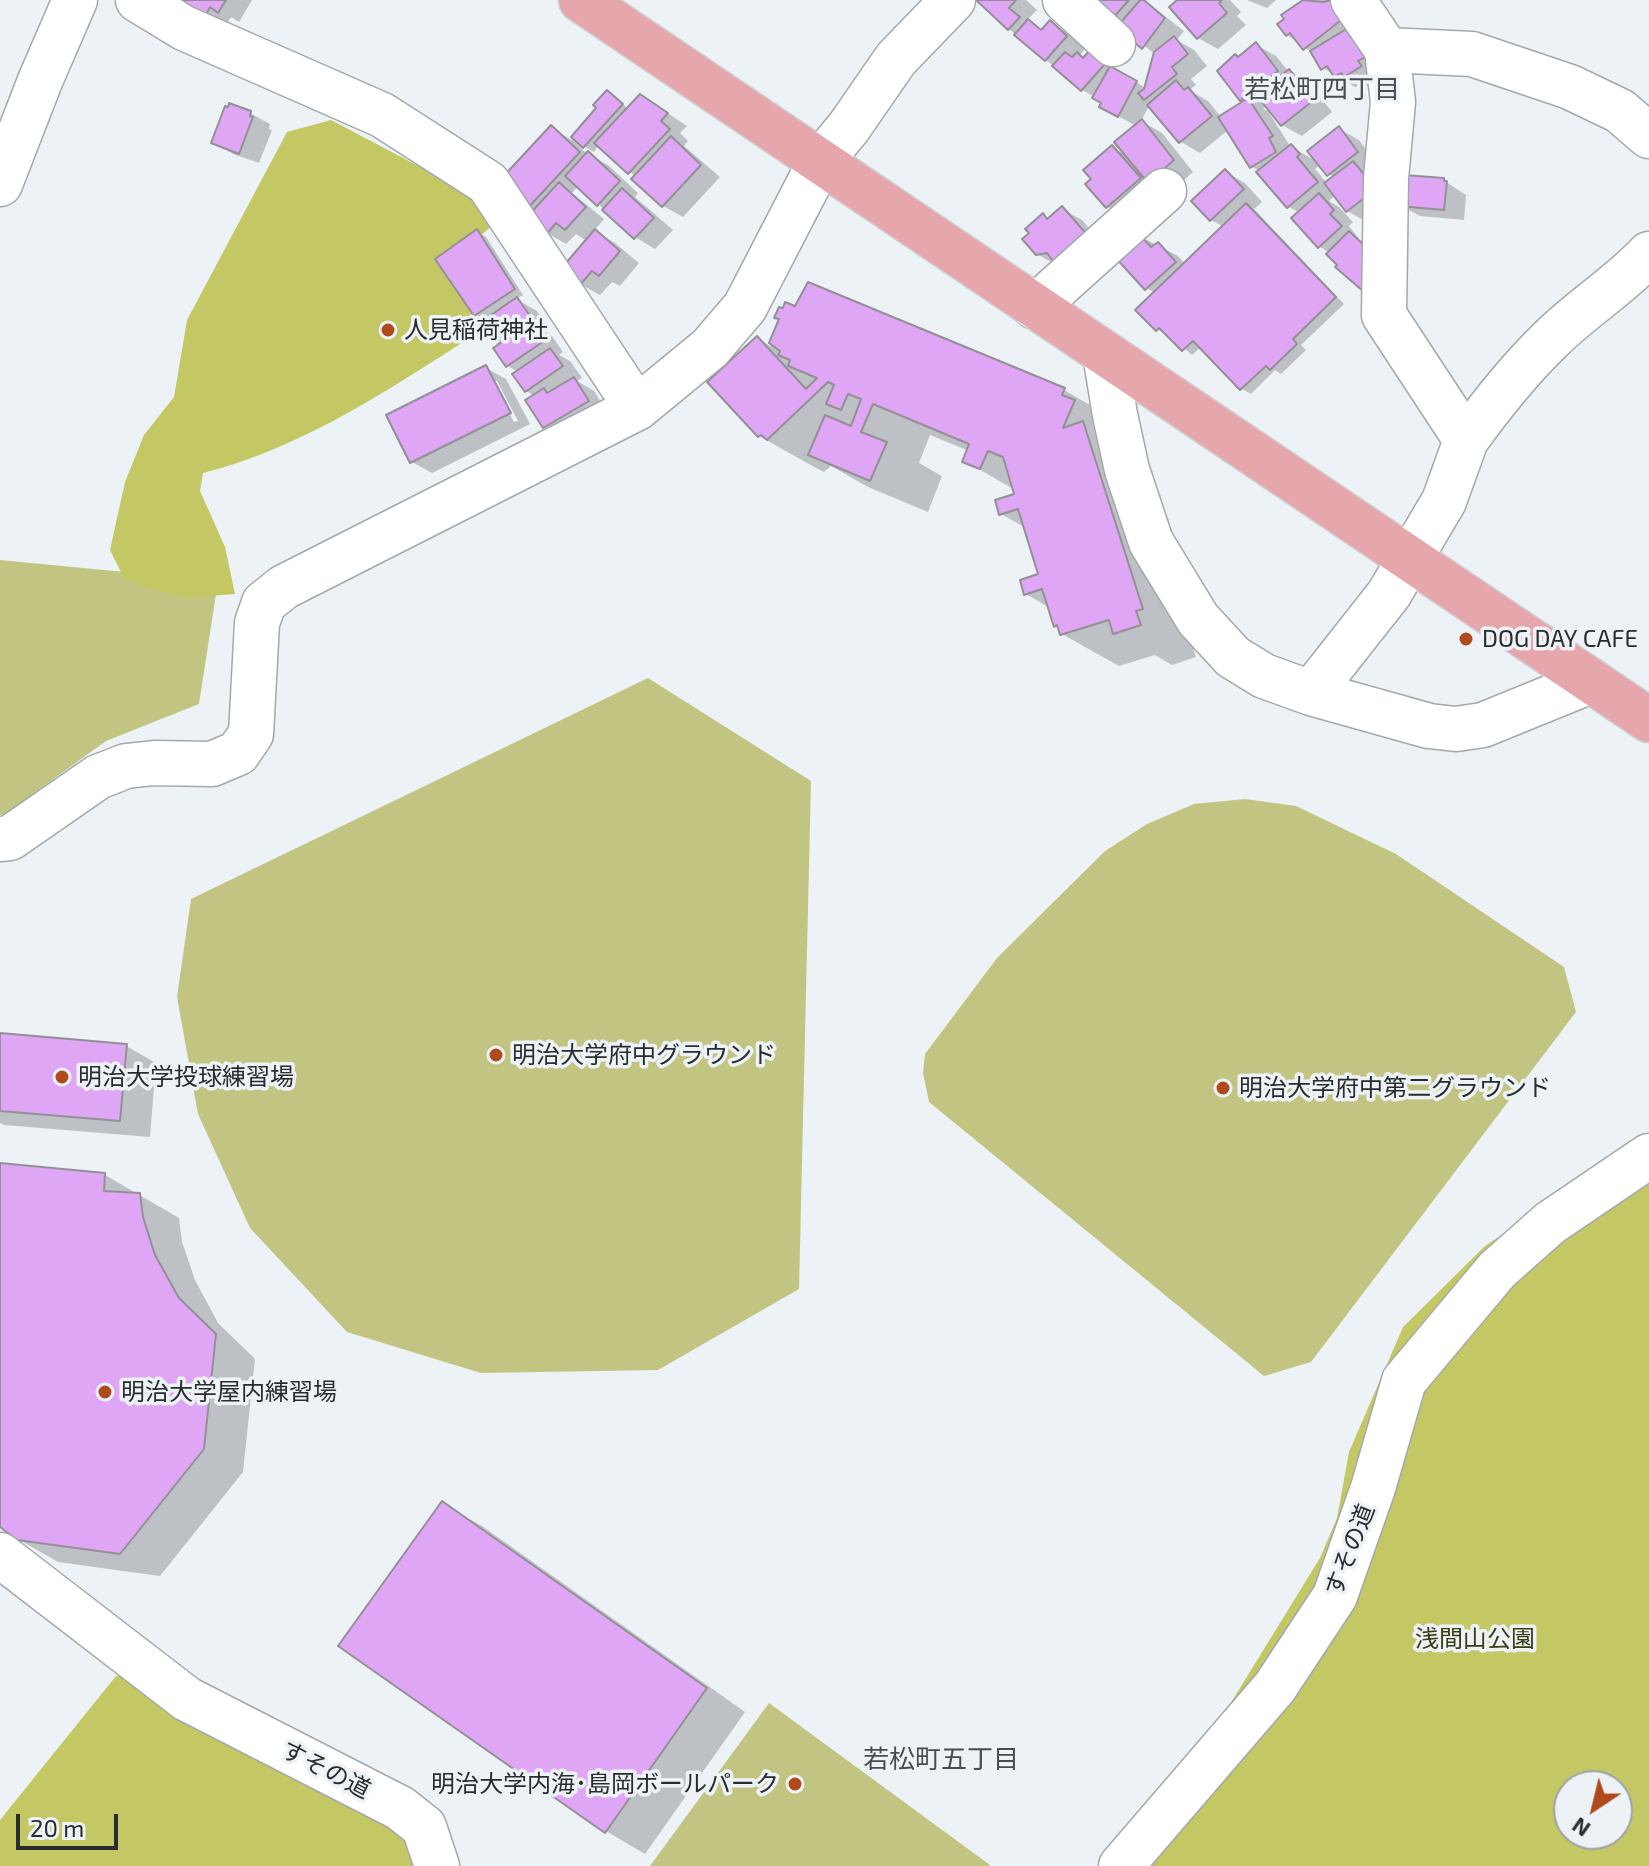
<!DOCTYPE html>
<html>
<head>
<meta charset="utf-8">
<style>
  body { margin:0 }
  #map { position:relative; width:1649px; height:1866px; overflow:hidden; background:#edf2f7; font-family:"Exo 2",sans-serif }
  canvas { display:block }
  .north { position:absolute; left:1553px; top:1770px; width:80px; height:80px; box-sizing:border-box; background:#edf2f7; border:2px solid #9fa2a6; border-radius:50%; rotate:215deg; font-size:22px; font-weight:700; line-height:32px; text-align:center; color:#292b2d }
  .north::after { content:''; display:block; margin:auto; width:28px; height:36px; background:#af4a1c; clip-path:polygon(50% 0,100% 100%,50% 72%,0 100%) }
  .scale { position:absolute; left:16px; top:1814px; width:102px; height:36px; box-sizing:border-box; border:4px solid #292b2d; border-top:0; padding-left:10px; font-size:24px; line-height:28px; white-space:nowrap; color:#292b2d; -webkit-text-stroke:6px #edf2f7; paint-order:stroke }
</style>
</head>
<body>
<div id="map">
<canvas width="1649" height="1866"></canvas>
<div class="north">N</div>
<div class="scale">20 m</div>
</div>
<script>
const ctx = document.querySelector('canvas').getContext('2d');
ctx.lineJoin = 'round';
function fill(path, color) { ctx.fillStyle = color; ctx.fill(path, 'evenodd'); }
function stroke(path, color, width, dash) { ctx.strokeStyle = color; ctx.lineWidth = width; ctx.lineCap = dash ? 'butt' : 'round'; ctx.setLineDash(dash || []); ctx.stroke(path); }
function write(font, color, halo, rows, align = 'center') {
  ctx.font = font + ' "Exo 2","Noto Sans JP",sans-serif'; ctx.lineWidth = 7; ctx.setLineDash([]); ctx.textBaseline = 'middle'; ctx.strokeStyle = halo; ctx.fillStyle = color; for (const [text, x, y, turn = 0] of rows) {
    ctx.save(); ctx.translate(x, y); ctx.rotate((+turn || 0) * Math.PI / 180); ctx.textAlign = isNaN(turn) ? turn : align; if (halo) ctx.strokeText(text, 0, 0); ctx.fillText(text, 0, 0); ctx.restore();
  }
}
const green = new Path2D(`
  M 0,560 L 218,581 L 199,704 L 106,741 L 5,814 L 0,815 Z
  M 648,678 L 811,781 L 799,1289 L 658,1370 L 481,1373 L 347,1332 L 250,1228 L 198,1114 L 177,997 L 191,899 Z
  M 1245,799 L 1296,806 L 1396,854 L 1564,967 L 1576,1012 L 1311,1362 L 1264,1376 L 929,1102 L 923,1073 L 925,1054 L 997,958 L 1105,851 L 1147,824 L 1194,804 Z
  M 769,1703 L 990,1865 L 989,1866 L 650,1866 Z`);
const forest = new Path2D(`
  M 331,120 L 424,169 L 455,178 L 495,223 L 451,262 L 482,330 C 394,386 306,447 203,473 L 200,491 L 225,547 L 235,594 L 187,598 L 145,587 L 124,578 L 110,550 L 125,482 L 144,435 L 174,397 L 187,320 L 287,132 Z
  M 1649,1136 L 1649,1866 L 1098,1866 L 1219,1722 L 1320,1558 L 1337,1518 L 1349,1452 L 1403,1327 L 1485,1246 ZM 1569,1786 L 1617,1786 L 1617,1834 L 1569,1834 Z
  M 123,1675 L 221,1703 L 456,1866 L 0,1866 L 0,1820 L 116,1676 Z`);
const shadow = new Path2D(`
  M 169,0 L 252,0 L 239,22 L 231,17 L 225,27 Z
  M 979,0 L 1026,0 L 1037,10 L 1027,20 L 1033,25 L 1043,31 L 1050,23 L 1070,34 L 1086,48 L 1079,56 L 1085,59 L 1090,53 L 1147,89 L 1155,54 L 1119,27 L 1094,0 L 1144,0 L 1184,31 L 1177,40 L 1194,50 L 1207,66 L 1191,79 L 1196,85 L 1189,90 L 1208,101 L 1221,117 L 1246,101 L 1241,99 L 1239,59 L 1256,45 L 1276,56 L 1289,72 L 1309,83 L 1332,112 L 1302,136 L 1282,125 L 1267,106 L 1263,109 L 1268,111 L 1290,146 L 1319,163 L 1339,129 L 1359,140 L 1377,164 L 1367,222 L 1347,211 L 1335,195 L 1329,201 L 1339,207 L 1353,222 L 1349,226 L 1360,240 L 1369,245 L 1330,253 L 1320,247 L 1294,218 L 1300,213 L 1289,207 L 1260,171 L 1252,167 L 1228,130 L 1200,153 L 1181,142 L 1149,106 L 1141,121 L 1162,133 L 1193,172 L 1169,193 L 1127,218 L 1108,207 L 1088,184 L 1112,147 L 1129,157 L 1136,126 L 1102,107 L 1104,102 L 1082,90 L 1009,29 ZM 1320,165 L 1334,178 L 1327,183 L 1315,169 Z
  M 1180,0 L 1230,0 L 1241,12 L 1237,16 L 1246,25 L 1218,49 L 1198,38 Z
  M 1247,0 L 1276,0 L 1267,8 Z
  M 1306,0 L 1330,0 L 1349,11 L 1380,78 L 1365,87 L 1361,85 L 1355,87 L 1323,68 L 1314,54 L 1287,35 L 1287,19 L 1284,15 Z
  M 607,93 L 629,109 L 660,108 L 687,126 L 680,133 L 688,141 L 684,146 L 720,177 L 683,217 L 663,206 L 636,177 L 599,145 L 594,152 L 580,144 Z
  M 250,113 L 270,124 L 269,129 L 272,130 L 259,163 L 233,154 L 213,142 Z
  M 552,128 L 575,142 L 587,154 L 608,165 L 638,193 L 635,197 L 673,230 L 655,249 L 635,237 L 578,186 L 572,193 L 604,219 L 594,231 L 615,243 L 639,263 L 620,286 L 612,282 L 600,295 L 580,284 L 587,241 L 576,234 L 566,244 L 547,233 L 527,209 Z
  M 1225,172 L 1245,183 L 1262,202 L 1254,209 L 1344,304 L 1301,345 L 1306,350 L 1281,374 L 1275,370 L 1251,394 L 1242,389 L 1201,347 L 1192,355 L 1168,334 L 1157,329 L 1155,293 L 1146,288 L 1139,236 L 1178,256 L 1185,264 L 1224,227 L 1211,220 Z
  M 1443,180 L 1466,195 L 1464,220 L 1420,216 L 1400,205 Z
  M 1062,209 L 1082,220 L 1107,249 L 1058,266 L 1037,254 L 1043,216 L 1049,219 Z
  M 477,232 L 486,237 L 523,295 L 516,299 L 537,311 L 548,328 L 543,331 L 552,336 L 563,352 L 559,355 L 570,361 L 582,378 L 577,381 L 594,391 L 607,412 L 564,438 L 544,427 L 535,396 L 526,391 L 518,372 L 508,366 L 501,346 L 492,341 L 486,321 L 476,315 Z
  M 809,284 L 1064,390 L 1121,423 L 1196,657 L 1172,665 L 1155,655 L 1119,666 L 1062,634 L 1056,625 L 1050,608 L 1026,594 L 1041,576 L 1026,528 L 1001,514 L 1016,495 L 1015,490 L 965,461 L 969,451 L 930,435 L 919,463 L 942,476 L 928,512 L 868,487 L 831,466 L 824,472 L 816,468 L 759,436 L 757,338 L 770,346 L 781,319 L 795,308 Z
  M 486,368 L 506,379 L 530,424 L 432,473 L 412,462 ZM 492,381 L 497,381 L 518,421 L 514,422 Z
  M 0,1035 L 126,1046 L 156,1063 L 150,1137 L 4,1125 L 0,1123 Z
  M 0,1165 L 105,1175 L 179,1218 L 182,1242 L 195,1280 L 218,1323 L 255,1359 L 243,1472 L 160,1576 L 58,1562 L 18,1539 L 0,1524 Z
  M 442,1504 L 482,1526 L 745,1712 L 645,1854 L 606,1831 Z`);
const building = new Path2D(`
  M 185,0 L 226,0 L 218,13 L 210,7 L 205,17 L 182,4 Z
  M 976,0 L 1016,0 L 1009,8 L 1020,17 L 1008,30 Z
  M 1091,0 L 1129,0 L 1111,20 Z
  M 1140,0 L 1144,0 L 1165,18 L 1142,49 L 1117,27 Z
  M 1177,0 L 1222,0 L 1219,3 L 1227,13 L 1197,39 L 1169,7 Z
  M 1303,0 L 1323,2 L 1331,0 L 1345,17 L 1303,50 L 1290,33 L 1286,36 L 1277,24 L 1284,19 L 1281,15 Z
  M 1028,19 L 1041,30 L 1050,20 L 1067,36 L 1045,61 L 1014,35 Z
  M 1348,28 L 1365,57 L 1358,61 L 1362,66 L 1344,77 L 1341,73 L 1334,77 L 1327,66 L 1321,70 L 1310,51 Z
  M 1174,36 L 1188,54 L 1172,67 L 1177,74 L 1144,100 L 1138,93 L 1144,89 L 1154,52 Z
  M 1256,42 L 1278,71 L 1240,101 L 1217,71 L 1235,54 L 1238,57 Z
  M 1089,51 L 1105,64 L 1081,91 L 1052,66 L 1065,52 L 1072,57 L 1077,52 L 1083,58 Z
  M 1110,66 L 1137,81 L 1118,117 L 1099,107 L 1101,103 L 1092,98 Z
  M 1289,69 L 1314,100 L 1281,126 L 1257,96 Z
  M 1176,80 L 1184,90 L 1188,87 L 1212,116 L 1179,143 L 1147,105 Z
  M 607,90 L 623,104 L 583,148 L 571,137 L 596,108 L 593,105 Z
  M 640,94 L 668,113 L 661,121 L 670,129 L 628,174 L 594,143 Z
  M 1248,98 L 1273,136 L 1269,138 L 1276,152 L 1250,168 L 1218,117 Z
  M 229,103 L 251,111 L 250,116 L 253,117 L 239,154 L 211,143 L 225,106 L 228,107 Z
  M 1142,119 L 1174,160 L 1148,183 L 1114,142 Z
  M 551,125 L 580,152 L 526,210 L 501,179 Z
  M 1339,126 L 1358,152 L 1327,176 L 1307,151 Z
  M 671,136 L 701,165 L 662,207 L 631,179 Z
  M 1291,144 L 1300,154 L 1297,157 L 1318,182 L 1287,208 L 1256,172 Z
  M 1112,145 L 1141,178 L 1106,208 L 1085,184 L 1091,179 L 1083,170 Z
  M 588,151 L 620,181 L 597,206 L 565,176 Z
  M 1353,161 L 1376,189 L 1346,212 L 1324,183 Z
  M 1225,169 L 1244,189 L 1210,221 L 1191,201 Z
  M 1404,175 L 1444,178 L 1444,181 L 1447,181 L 1444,210 L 1398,206 Z
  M 559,182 L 586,207 L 565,230 L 556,223 L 546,235 L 527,217 Z
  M 622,188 L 654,218 L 634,239 L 602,210 Z
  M 1319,193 L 1334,210 L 1330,214 L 1342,226 L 1318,248 L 1291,218 Z
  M 1246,203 L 1336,297 L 1293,339 L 1297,344 L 1270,370 L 1266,366 L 1240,390 L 1193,341 L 1182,351 L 1159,328 L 1156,331 L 1135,310 Z
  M 1062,206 L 1089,237 L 1056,265 L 1047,253 L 1036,255 L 1022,239 L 1029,233 L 1025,229 L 1043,213 L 1047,219 Z
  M 477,229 L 515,289 L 474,316 L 435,259 Z
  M 595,229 L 620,251 L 599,276 L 592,271 L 579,286 L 560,270 Z
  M 1349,231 L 1368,249 L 1364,292 L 1335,267 L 1337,265 L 1326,254 Z
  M 1139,234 L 1151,247 L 1158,242 L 1176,262 L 1145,290 L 1114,256 Z
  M 808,282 L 1065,388 L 1062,395 L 1075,400 L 1063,428 L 1083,421 L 1143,609 L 1136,611 L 1141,625 L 1113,634 L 1109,620 L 1060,635 L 1057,625 L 1054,627 L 1042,589 L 1024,595 L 1020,580 L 1038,574 L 1018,509 L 999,515 L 995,500 L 1014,494 L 1003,457 L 988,451 L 980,469 L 962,462 L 969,444 L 873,404 L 861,432 L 887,442 L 870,481 L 808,455 L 825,415 L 851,426 L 861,399 L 848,394 L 841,410 L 826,404 L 834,385 L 828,382 L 767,440 L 761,435 L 758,437 L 707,382 L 757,336 L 806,389 L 817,378 L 788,366 L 790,360 L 778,355 L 780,351 L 769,343 L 779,319 L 774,318 L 779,307 L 783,308 L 785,302 L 795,306 Z
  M 517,297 L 530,316 L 491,342 L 478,324 Z
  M 532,322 L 544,341 L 506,367 L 493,348 Z
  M 550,348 L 563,366 L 525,392 L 512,374 Z
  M 486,365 L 511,413 L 410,463 L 386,415 Z
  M 574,377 L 589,401 L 543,428 L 525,400 L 544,388 L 547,393 Z
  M 0,1033 L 127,1044 L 120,1121 L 0,1111 Z
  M 0,1163 L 105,1173 L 104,1191 L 140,1193 L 143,1217 L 155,1255 L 179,1298 L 216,1334 L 204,1449 L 120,1554 L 17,1540 L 0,1527 Z
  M 442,1501 L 707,1688 L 605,1833 L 338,1646 Z`);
const minor = new Path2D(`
  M 138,0 L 184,28 L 382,115 L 488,183 L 637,408
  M 1065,0 L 1113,44
  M 1387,50 L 1472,54 L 1570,87 L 1620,111 L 1649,136
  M 0,184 L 40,81 L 75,0
  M 1035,307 L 1164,191
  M 1105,354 L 1115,415 L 1127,470 L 1151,542 L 1198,619 L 1233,657 L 1264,676 L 1311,693 L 1429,726 L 1456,729 L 1483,725 L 1591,681
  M 1466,440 C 1492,404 1518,371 1550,340 C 1581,309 1619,286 1649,254
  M 1311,693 L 1389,594 L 1444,501 L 1466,440 L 1384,315 L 1386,178 L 1393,102 L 1387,50 L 1353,0
  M 0,839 L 10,838 L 98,777 L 126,766 L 154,763 L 212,764 L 238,753 L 251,734 L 257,623 L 264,603 L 284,587 L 637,408 L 710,348 L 745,307 L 820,162 L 849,127 L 896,59 L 953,0
  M 0,1555 L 187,1699 L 400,1808 L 424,1827 L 437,1866
  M 1121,1866 L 1275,1687 L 1335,1596 L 1373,1488 L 1404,1381 L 1497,1270 L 1550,1223 L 1649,1156`);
const major = new Path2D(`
  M 581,0 L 1649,720`);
const markers = [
  [388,330,8,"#af4a1c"],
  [1466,639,8,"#af4a1c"],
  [496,1055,8,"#af4a1c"],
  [62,1077,8,"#af4a1c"],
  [1223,1088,8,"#af4a1c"],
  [105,1392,8,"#af4a1c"],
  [795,1784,8,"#af4a1c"]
];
const poiNames = [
  ["人見稲荷神社",404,330],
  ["DOG DAY CAFE",1482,639],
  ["明治大学府中グラウンド",512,1055],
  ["明治大学投球練習場",78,1077],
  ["明治大学府中第二グラウンド",1239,1088],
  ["明治大学屋内練習場",121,1392],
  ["明治大学内海･島岡ボールパーク",779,1784,"right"]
];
const streetNames = [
  ["すその道",1350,1550,-69],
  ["すその道",326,1770,27]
];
const parkNames = [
  ["浅間山公園",1475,1639]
];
const neighbourhoodNames = [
  ["若松町四丁目",1322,89],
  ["若松町五丁目",941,1759]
];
fill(green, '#c2c582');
fill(forest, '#c4c864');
fill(shadow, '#0003');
fill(building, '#dfa6f5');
stroke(building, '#938f94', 2);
stroke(minor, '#a4a8ad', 47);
stroke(major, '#d0d0d1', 47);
stroke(minor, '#fff', 44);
stroke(major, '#e5a7ac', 44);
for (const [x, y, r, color] of markers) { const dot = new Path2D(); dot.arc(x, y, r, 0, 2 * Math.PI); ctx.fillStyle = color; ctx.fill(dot); stroke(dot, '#edf2f7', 3); }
write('24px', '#292b2d', '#edf2f7', poiNames, 'left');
write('24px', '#292b2d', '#edf2f7', streetNames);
write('24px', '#3a3c11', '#edf2f7', parkNames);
write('26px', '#484c50', '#edf2f7', neighbourhoodNames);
</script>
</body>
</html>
